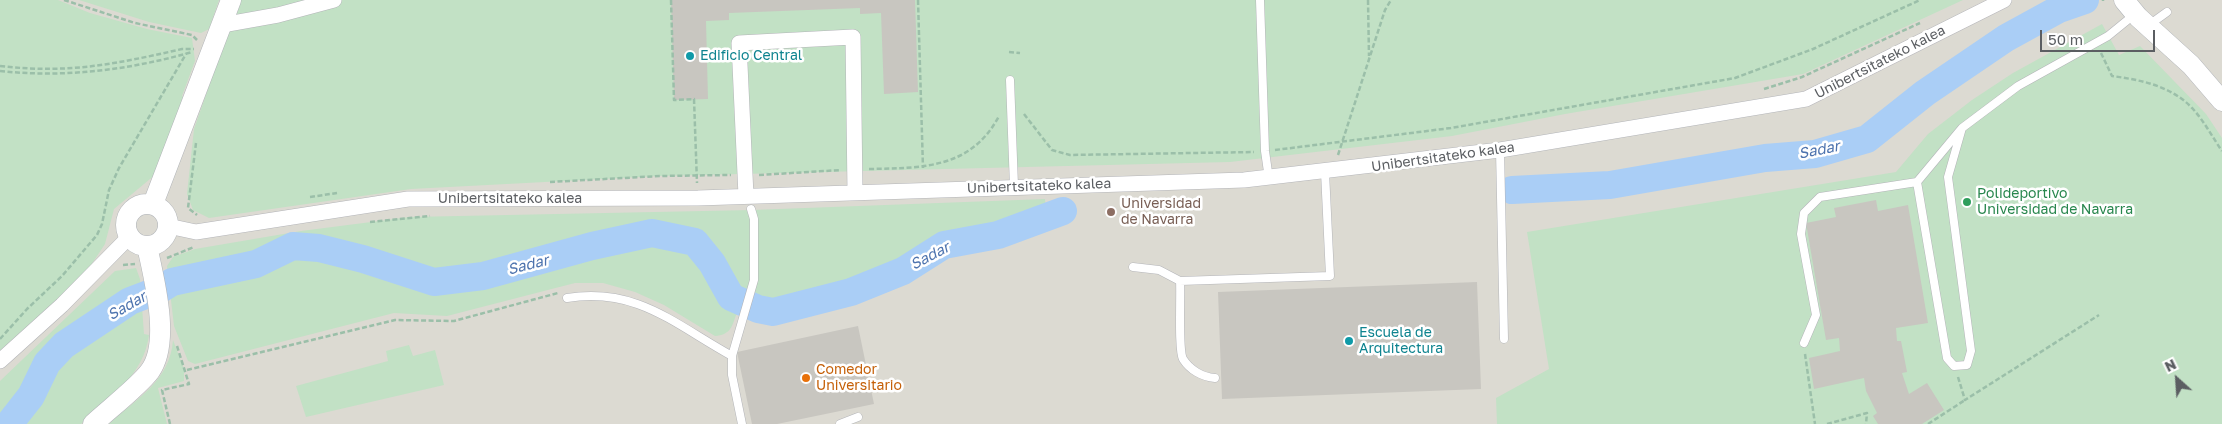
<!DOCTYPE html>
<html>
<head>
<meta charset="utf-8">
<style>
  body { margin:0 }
  #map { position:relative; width:2222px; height:424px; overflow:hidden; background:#ecebe3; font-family:"Golos Text",sans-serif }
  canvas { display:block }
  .north { position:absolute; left:2152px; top:354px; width:50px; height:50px; -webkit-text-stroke:4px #fff; paint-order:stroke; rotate:334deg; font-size:14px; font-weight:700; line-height:20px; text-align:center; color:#5b5e62 }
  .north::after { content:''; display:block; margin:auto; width:18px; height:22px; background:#5b5e62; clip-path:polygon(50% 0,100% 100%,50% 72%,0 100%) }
  .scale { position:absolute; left:2040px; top:30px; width:115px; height:22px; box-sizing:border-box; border:2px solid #5b5e62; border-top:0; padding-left:6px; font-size:15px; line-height:18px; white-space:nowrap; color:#5b5e62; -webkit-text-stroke:4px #fff; paint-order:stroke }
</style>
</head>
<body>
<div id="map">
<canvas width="2222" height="424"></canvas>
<div class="north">N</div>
<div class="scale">50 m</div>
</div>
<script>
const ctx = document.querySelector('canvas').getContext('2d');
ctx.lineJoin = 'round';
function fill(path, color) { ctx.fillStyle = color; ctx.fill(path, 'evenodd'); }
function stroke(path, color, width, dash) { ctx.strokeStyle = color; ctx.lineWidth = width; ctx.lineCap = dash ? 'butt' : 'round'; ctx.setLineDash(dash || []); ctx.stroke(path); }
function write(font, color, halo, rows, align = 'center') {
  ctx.font = font + ' "Golos Text",sans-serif'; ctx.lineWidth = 5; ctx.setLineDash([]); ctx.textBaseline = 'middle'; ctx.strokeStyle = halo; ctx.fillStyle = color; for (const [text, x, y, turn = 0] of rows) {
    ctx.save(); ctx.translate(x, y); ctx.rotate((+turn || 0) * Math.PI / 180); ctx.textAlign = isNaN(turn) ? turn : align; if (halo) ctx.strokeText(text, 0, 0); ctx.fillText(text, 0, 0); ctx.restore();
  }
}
const education = new Path2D(`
  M 0,0 L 2222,0 L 2222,424 L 0,424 Z`);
const green = new Path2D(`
  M 0,0 L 58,0 L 90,13 L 147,29 L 192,38 L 195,61 L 182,96 L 187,99 L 156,174 L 114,209 L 105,244 L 89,268 L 60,299 L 0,353 Z
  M 79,0 L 219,0 L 209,29 L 201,33 L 149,22 Z
  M 239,0 L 1963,0 L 1803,74 L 1565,114 L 1452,136 L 1230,162 L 660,176 L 411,189 L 209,218 L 193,210 L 187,194 L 194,129 Z
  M 2102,24 L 2119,55 L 2140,46 L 2206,114 L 2222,138 L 2222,424 L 1497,424 L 1496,398 L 1549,369 L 1527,232 L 1896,172 L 1928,134 L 1972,100 L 2013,73 Z
  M 1045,199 L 1046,212 L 1018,221 L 955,229 L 934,239 L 900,262 L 858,281 L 771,302 L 736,315 C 732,327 730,335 715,336 L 664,305 L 635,292 L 603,283 L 575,283 L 447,316 L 394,313 L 195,364 L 188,361 L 174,326 L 167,266 L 173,257 L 195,249 L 301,231 L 410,217 L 752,210 Z
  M 136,268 L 140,279 L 144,334 L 149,335 C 144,375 109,399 81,424 L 0,424 L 0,381 L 115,271 Z
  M 173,340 L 184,369 L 184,381 L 158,388 L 167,424 L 109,424 C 137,398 170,381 173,340 Z
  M 409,345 L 413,356 L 435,350 L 444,385 L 306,417 L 296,386 L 388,361 L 386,351 Z`);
const river = new Path2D(`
  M 1512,190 L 1610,185 L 1765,158 L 1815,154 L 1867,139 L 1925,93 L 2006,38 L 2059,9 L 2085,0
  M 9,424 L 31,396 L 47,363 L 64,345 L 130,301 L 159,290 L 172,282 L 256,264 L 293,246 L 319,248 L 363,259 L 434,282 L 483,276 L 592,246 L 652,233 L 695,242 L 712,263 L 731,297 L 758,309 L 773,312 L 851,292 L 903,271 L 944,245 L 998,235 L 1063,211`);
const building = new Path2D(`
  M 671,0 L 915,0 L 918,92 L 884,94 L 881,13 L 860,14 L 860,8 L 729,13 L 729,20 L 706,21 L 708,99 L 674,100 Z
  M 1876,200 L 1878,211 L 1908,205 L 1928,323 L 1896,328 L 1897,341 L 1901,341 L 1907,372 L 1902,373 L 1909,394 L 1927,383 L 1944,410 L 1922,424 L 1878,424 L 1873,416 L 1877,413 L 1866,391 L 1864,378 L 1814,389 L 1809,358 L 1840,351 L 1839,338 L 1826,340 L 1806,223 L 1836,217 L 1834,208 Z
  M 1477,282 L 1481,389 L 1222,399 L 1218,292 Z
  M 858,326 L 874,404 L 777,424 L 752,424 L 737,352 Z`);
const path = new Path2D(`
  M 64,0 L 135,23 L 192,35 L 197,40
  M 671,0 L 674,100 L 694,99 L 697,183
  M 918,0 L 923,168
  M 1368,0 L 1369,56
  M 2103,0 L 2103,1
  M 1009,52 L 1020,53
  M 2101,53 L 2112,76 C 2141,80 2172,86 2193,109 C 2204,121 2213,138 2222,151
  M 0,66 C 69,74 116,64 182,49 L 194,49
  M 0,71 C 65,78 129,70 192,52
  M 1764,89 L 1802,77 L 1920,23
  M 1024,114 L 1052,150 L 1070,155 L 1254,152
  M 196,143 L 188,208 L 197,215
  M 1275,150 L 1451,128 L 1735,78 L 1813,49 L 1920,0
  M 1338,155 L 1385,10 L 1391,0
  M 869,169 C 922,168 971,169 999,116
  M 759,175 L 841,170
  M 550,182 L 660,176 L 731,175
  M 310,197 L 337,193
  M 370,222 L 430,216
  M 167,258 L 194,247
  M 123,265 L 135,264
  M 0,339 L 27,309 L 62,276 L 97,235 L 102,224 L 109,190 L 119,168 L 186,54
  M 1805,354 L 1815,424
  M 187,370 L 395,320 L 454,321 L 558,293
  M 1958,377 L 1965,400 L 2099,315
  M 170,424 L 162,390 L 189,384 L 177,346
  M 1827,424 L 1867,413 L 1866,424
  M 1928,424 L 1965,400`);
const lane = new Path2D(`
  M 1260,0 L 1265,151 L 1269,179
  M 2149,25 L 2167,12
  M 1010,80 L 1014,186
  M 1962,128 L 1917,182 L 1947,358 L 1954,366 L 1967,365 L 1971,351 L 1948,177 L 1962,128 L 2018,86 L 2108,36 L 2135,14
  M 1500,150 L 1504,339
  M 1133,267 L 1159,270 L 1180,281 L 1330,276 L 1325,172
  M 1180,281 C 1181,294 1178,350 1183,359 C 1190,370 1202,377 1215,378
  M 567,298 C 637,287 674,324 732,356
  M 1804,343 L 1816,315 L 1801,234 L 1804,213 L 1820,197 L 1917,182
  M 742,424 L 732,375 L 732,356 L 754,280 L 754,219 L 751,209
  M 840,424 L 858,417`);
const street = new Path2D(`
  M 222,25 L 278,15 L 334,0
  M 746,196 L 739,43 L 853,37 L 855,192
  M 168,226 L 196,232 L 408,199 L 698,198 L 1244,180 L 1500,150 L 1806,99 L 2004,0
  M 0,361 L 62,305 L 129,237`);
const secondary = new Path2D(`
  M 2124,0 L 2138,17 L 2191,65 L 2222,101
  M126 225a21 21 0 1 1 42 0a21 21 0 1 1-42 0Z
  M 153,204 L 231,0
  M 93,424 C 108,410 139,386 150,371 C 171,342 154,279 147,246`);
const markers = [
  [690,56,5,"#0f9aa8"],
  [1967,202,5,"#2e9e5b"],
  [1111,212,5,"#8d6e63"],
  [1349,341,5,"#0f9aa8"],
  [806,378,5,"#e8710a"]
];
const cultureNames = [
  ["Edificio Central",700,56],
  ["Escuela de",1359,333],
  ["Arquitectura",1359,349]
];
const streetNames = [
  ["Unibertsitateko kalea",1880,62,-27],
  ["Unibertsitateko kalea",1443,157,-8],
  ["Unibertsitateko kalea",1039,186,-2],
  ["Unibertsitateko kalea",510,199]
];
const leisureNames = [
  ["Polideportivo",1977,194],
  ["Universidad de Navarra",1977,210]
];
const educationNames = [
  ["Universidad",1121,204],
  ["de Navarra",1121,220]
];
const foodNames = [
  ["Comedor",816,370],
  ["Universitario",816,386]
];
const waterNames = [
  ["Sadar",1819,150,-11],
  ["Sadar",930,256,-28],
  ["Sadar",528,265,-14],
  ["Sadar",127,306,-30]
];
fill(education, '#dcdad2');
fill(green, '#c2e1c5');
stroke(river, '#aacef6', 28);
fill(building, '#c8c6c0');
stroke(lane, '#b4b5b9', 9);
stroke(street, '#b4b5b9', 16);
stroke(secondary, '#b2b5b9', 21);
stroke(path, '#9bbfa9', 2.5, [5, 2.5]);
stroke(lane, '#fff', 8);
stroke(street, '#fff', 15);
stroke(secondary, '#fff', 20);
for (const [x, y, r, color] of markers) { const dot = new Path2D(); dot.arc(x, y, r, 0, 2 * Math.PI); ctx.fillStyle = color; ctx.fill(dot); stroke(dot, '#fff', 2); }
write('14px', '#0d838f', '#fff', cultureNames, 'left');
write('14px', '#5b5e62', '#fff', streetNames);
write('14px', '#27864d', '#fff', leisureNames, 'left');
write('14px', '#785e54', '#fff', educationNames, 'left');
write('14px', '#c56008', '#fff', foodNames, 'left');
write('italic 15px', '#4d73ae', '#fff', waterNames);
</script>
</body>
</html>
